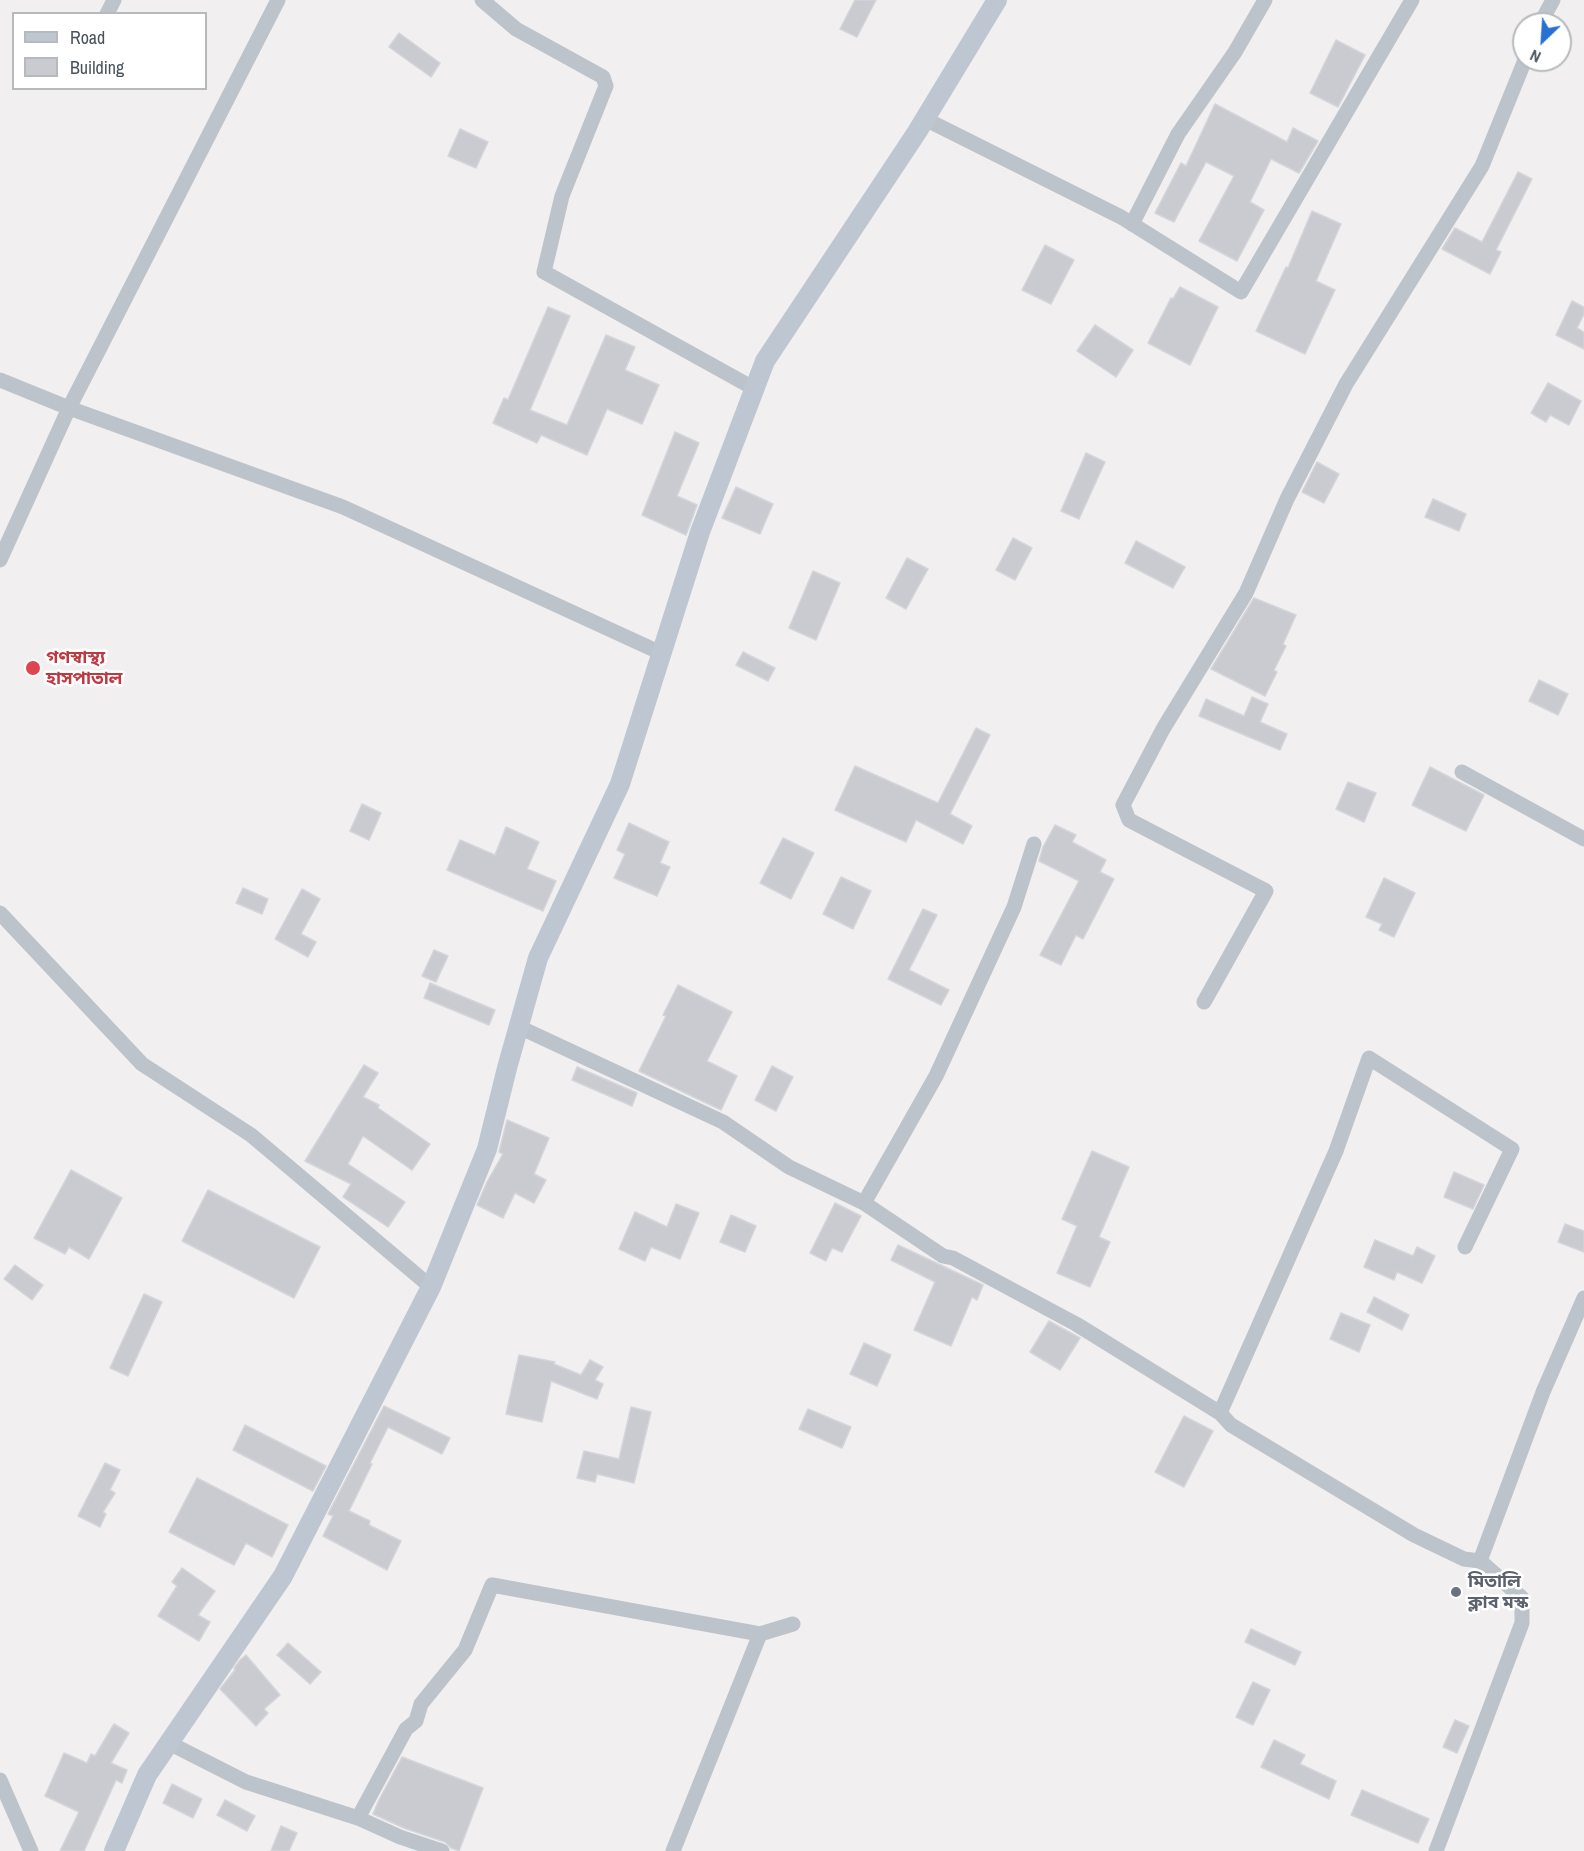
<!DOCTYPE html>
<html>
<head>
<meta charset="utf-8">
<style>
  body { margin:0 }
  #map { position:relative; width:1584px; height:1851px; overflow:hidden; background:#f1efef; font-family:"Archivo Narrow",sans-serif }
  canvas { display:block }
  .legend { position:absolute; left:12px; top:12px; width:195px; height:78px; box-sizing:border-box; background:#fff; border:2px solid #b6babd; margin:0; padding:8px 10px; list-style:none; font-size:18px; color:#49525b }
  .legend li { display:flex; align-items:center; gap:12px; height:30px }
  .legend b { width:30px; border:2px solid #b6babd }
  .north { position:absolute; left:1512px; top:12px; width:60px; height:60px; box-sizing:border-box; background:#fff; border:2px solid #b6babd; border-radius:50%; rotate:205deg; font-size:16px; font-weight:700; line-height:24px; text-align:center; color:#49525b }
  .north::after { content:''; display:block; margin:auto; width:21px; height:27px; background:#2871d3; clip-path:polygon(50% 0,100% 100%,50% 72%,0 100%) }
</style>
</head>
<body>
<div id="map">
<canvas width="1584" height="1851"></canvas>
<ul class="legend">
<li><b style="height:8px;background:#bec7d1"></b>Road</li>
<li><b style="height:16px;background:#c9cbd1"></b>Building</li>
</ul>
<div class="north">N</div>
</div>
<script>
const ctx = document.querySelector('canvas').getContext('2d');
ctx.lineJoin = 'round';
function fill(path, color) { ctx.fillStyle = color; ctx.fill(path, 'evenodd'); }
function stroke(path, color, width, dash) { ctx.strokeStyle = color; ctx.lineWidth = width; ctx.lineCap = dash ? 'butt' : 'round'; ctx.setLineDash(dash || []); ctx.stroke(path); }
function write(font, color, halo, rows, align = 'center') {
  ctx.font = font + ' "Archivo Narrow","Noto Sans Bengali",sans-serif'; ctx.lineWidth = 5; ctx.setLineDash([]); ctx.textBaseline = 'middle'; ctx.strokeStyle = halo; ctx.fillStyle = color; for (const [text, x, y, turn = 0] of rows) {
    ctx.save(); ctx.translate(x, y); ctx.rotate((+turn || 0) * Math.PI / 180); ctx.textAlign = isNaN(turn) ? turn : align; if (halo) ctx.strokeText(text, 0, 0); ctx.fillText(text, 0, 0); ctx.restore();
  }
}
const building = new Path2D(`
  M 855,0 L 876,0 L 857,37 L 840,29 Z
  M 399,33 L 440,63 L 431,77 L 389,47 Z
  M 1336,40 L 1365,55 L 1338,107 L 1310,93 Z
  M 1215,104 L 1287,142 L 1293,128 L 1318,141 L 1299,173 L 1271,159 L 1250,202 L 1264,210 L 1237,261 L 1199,241 L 1234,176 L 1206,162 L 1174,222 L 1155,213 L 1181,163 L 1186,166 Z
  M 460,129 L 488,142 L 476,168 L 448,156 Z
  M 1518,172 L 1532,179 L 1496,250 L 1501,252 L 1490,274 L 1442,249 L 1455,228 L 1482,242 Z
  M 1312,211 L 1341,224 L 1316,281 L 1335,290 L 1305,354 L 1256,331 L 1286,267 L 1288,268 Z
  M 1045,245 L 1074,260 L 1051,304 L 1022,290 Z
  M 1180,287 L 1218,307 L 1190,365 L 1148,343 L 1171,298 L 1173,299 Z
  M 1572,301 L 1584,307 L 1584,314 L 1577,328 L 1584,332 L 1584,349 L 1556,335 Z
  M 548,307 L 570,316 L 530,410 L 567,425 L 606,335 L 635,347 L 625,370 L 659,385 L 642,424 L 607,409 L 587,455 L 541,435 L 537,443 L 493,423 L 504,398 L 508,400 Z
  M 1095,325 L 1133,350 L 1116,377 L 1077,351 Z
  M 1548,383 L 1581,401 L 1569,425 L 1550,415 L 1546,422 L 1531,413 Z
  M 675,432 L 699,443 L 677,496 L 697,505 L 686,535 L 642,515 Z
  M 1086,453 L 1105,462 L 1079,519 L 1061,511 Z
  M 1317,462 L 1339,474 L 1324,503 L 1302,492 Z
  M 736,487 L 773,504 L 760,534 L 722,518 Z
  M 1433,499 L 1466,514 L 1459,531 L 1425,517 Z
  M 1013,538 L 1032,548 L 1015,580 L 996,570 Z
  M 1136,541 L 1185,567 L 1173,588 L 1125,563 Z
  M 907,558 L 928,569 L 906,609 L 886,598 Z
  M 813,571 L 840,583 L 816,640 L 789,628 Z
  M 1254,598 L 1296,615 L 1283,644 L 1286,646 L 1274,670 L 1277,672 L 1265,696 L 1211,669 Z
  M 743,652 L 775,668 L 768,681 L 736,665 Z
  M 1539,680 L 1568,694 L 1558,715 L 1529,701 Z
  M 1252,697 L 1268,704 L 1260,722 L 1287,734 L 1280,750 L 1199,716 L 1206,699 L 1244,716 Z
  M 976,728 L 990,735 L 950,814 L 972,826 L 963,844 L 916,820 L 906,842 L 835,810 L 855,766 L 938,803 Z
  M 1430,767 L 1484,795 L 1466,831 L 1412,805 Z
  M 1348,782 L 1376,793 L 1364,822 L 1336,809 Z
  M 362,804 L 381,813 L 369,840 L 350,831 Z
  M 629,823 L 669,842 L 660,863 L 670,867 L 657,896 L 614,878 L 625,854 L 617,850 Z
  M 1055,825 L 1076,835 L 1072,842 L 1106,860 L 1100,872 L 1114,879 L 1083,939 L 1076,935 L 1061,965 L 1040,955 L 1079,881 L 1039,861 L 1043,847 Z
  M 506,827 L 539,842 L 527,869 L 556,881 L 543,911 L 447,870 L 460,840 L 495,855 Z
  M 783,838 L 814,853 L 791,899 L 760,883 Z
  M 841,877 L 871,891 L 853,929 L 823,914 Z
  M 1384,878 L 1415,893 L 1394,937 L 1379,930 L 1382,924 L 1366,917 Z
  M 243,888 L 268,899 L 262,914 L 236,903 Z
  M 302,889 L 320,899 L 301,934 L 316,942 L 308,957 L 275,939 Z
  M 923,909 L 937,915 L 909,970 L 949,990 L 941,1005 L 888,979 Z
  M 434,950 L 448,956 L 436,982 L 422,976 Z
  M 430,983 L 495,1010 L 489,1025 L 424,998 Z
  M 678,985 L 732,1012 L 707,1061 L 737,1076 L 721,1110 L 639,1071 L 666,1016 L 663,1015 Z
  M 364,1065 L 378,1073 L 363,1097 L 379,1105 L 378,1108 L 430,1144 L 412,1170 L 363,1136 L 348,1164 L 405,1202 L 388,1227 L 343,1197 L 351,1184 L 305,1161 Z
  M 772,1066 L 793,1077 L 776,1111 L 755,1100 Z
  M 577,1067 L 637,1093 L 632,1106 L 572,1080 Z
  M 507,1120 L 549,1138 L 534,1174 L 546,1180 L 534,1203 L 515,1193 L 503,1218 L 477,1205 L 487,1182 L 503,1154 L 499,1152 Z
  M 1092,1151 L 1129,1167 L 1099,1237 L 1110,1242 L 1090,1287 L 1057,1273 L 1077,1226 L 1062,1219 Z
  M 71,1170 L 122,1198 L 89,1259 L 69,1247 L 65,1254 L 34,1238 Z
  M 1454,1172 L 1484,1185 L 1473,1209 L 1444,1197 Z
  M 208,1190 L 320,1247 L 294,1298 L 182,1241 Z
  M 835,1203 L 861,1216 L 842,1252 L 832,1248 L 826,1261 L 810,1253 Z
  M 676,1204 L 699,1213 L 680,1259 L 651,1247 L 645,1261 L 619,1249 L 635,1212 L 667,1227 Z
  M 731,1215 L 756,1226 L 745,1252 L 720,1242 Z
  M 1565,1224 L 1584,1231 L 1584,1252 L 1558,1242 Z
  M 1375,1240 L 1413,1256 L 1417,1247 L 1435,1256 L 1422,1283 L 1397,1272 L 1394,1280 L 1364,1267 Z
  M 898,1245 L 983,1285 L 977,1300 L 972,1297 L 951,1346 L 914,1330 L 935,1282 L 891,1260 Z
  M 15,1265 L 43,1285 L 32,1300 L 4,1279 Z
  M 144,1294 L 162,1302 L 128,1376 L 110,1368 Z
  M 1374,1297 L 1409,1315 L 1402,1330 L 1367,1312 Z
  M 1341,1313 L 1370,1325 L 1359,1352 L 1330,1339 Z
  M 1049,1321 L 1080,1338 L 1060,1370 L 1030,1352 Z
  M 864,1343 L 891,1355 L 877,1386 L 850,1374 Z
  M 519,1355 L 555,1362 L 554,1364 L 581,1375 L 590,1360 L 603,1367 L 595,1380 L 603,1384 L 597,1399 L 551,1381 L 542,1422 L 506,1414 Z
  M 384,1406 L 450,1438 L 442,1454 L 388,1427 L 370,1463 L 372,1464 L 349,1511 L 370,1521 L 369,1525 L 401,1541 L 387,1570 L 323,1536 L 333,1516 L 328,1514 Z
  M 631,1407 L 651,1412 L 634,1483 L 597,1474 L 595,1482 L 577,1478 L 584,1451 L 619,1459 Z
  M 808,1409 L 851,1427 L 842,1448 L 799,1429 Z
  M 1184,1416 L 1213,1431 L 1184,1487 L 1155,1472 Z
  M 245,1425 L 326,1466 L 313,1491 L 233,1450 Z
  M 105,1463 L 120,1470 L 110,1490 L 115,1493 L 103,1512 L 106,1514 L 100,1527 L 78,1516 Z
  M 197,1478 L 288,1525 L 272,1557 L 246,1543 L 234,1565 L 169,1532 Z
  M 182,1568 L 215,1591 L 198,1615 L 210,1622 L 199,1641 L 158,1616 L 177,1586 L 172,1582 Z
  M 1251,1629 L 1301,1652 L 1295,1665 L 1245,1642 Z
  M 288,1643 L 321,1672 L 310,1684 L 277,1655 Z
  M 246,1655 L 280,1695 L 264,1709 L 268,1713 L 256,1726 L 220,1689 L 235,1670 L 234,1668 L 240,1660 Z
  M 1253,1682 L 1270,1690 L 1253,1725 L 1236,1717 Z
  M 1455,1720 L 1469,1726 L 1457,1753 L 1443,1747 Z
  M 114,1724 L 129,1733 L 111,1763 L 127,1770 L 122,1783 L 116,1780 L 84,1851 L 60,1851 L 79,1812 L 45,1796 L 64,1753 L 87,1763 L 91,1754 L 95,1756 Z
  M 1274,1740 L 1305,1755 L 1300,1764 L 1336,1781 L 1329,1799 L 1261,1767 Z
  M 402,1757 L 483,1788 L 459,1851 L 451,1848 L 445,1842 L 404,1828 L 373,1814 L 379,1800 Z
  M 172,1784 L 202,1799 L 193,1818 L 163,1803 Z
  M 1362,1790 L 1429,1819 L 1418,1843 L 1351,1815 Z
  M 225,1800 L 255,1816 L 247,1831 L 217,1815 Z
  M 281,1826 L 297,1833 L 289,1851 L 271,1851 Z`);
const street = new Path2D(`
  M 482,0 L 516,29 L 603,77 L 606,86 L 562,196 L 544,272 L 755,389
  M 107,14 L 114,0
  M 1540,24 L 1553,0
  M 925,119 L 1121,217 L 1241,292 L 1412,0
  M 1132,224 L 1178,134 L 1235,52 L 1265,0
  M 0,380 L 69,408 L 343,507 L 661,653
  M 0,560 L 69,408 L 278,0
  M 1462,772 L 1584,839
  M 0,913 L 142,1064 L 251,1135 L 431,1287
  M 1204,1002 L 1266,891 L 1129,820 L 1123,805 L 1163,729 L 1246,593 L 1287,499 L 1346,384 L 1482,166 L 1525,60
  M 519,1027 L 723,1122 L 789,1167 L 864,1203 L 943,1256 L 953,1258 L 1076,1324 L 1220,1413 L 1231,1425 L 1414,1535 L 1464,1559 L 1480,1561 L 1522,1598 L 1522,1623 L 1436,1851
  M 864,1203 L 936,1076 L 1014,907 L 1034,844
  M 1220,1413 L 1336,1151 L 1369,1058 L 1512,1149 L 1465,1247
  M 1480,1561 L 1543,1392 L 1584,1298
  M 169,1743 L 246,1782 L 358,1818 L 406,1729 L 416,1721 L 421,1704 L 465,1650 L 492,1585 L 760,1634 L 793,1624
  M 0,1780 L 31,1851
  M 358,1818 L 400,1837 L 442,1851
  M 673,1851 L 760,1634`);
const secondary = new Path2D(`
  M 114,1851 L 147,1775 L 283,1576 L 431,1287 L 487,1149 L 507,1068 L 538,958 L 620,784 L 700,532 L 765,361 L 917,132 L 997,0`);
const markers = [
  [33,668,8,"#e0444e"],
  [1456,1592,6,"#6b7280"]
];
const healthNames = [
  ["গণস্বাস্থ্য",46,658],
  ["হাসপাতাল",46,679]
];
const worshipNames = [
  ["মিতালি",1468,1582],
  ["ক্লাব মস্ক",1468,1603]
];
fill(building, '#c9cbd1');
stroke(building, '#d3d5da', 1.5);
stroke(street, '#bcc3cb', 15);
stroke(secondary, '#bec7d1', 20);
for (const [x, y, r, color] of markers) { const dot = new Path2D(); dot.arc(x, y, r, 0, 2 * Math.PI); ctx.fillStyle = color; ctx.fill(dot); stroke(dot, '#fff', 2); }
write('bold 18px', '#be3a42', '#fff', healthNames, 'left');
write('bold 18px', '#5b616d', '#fff', worshipNames, 'left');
</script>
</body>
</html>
